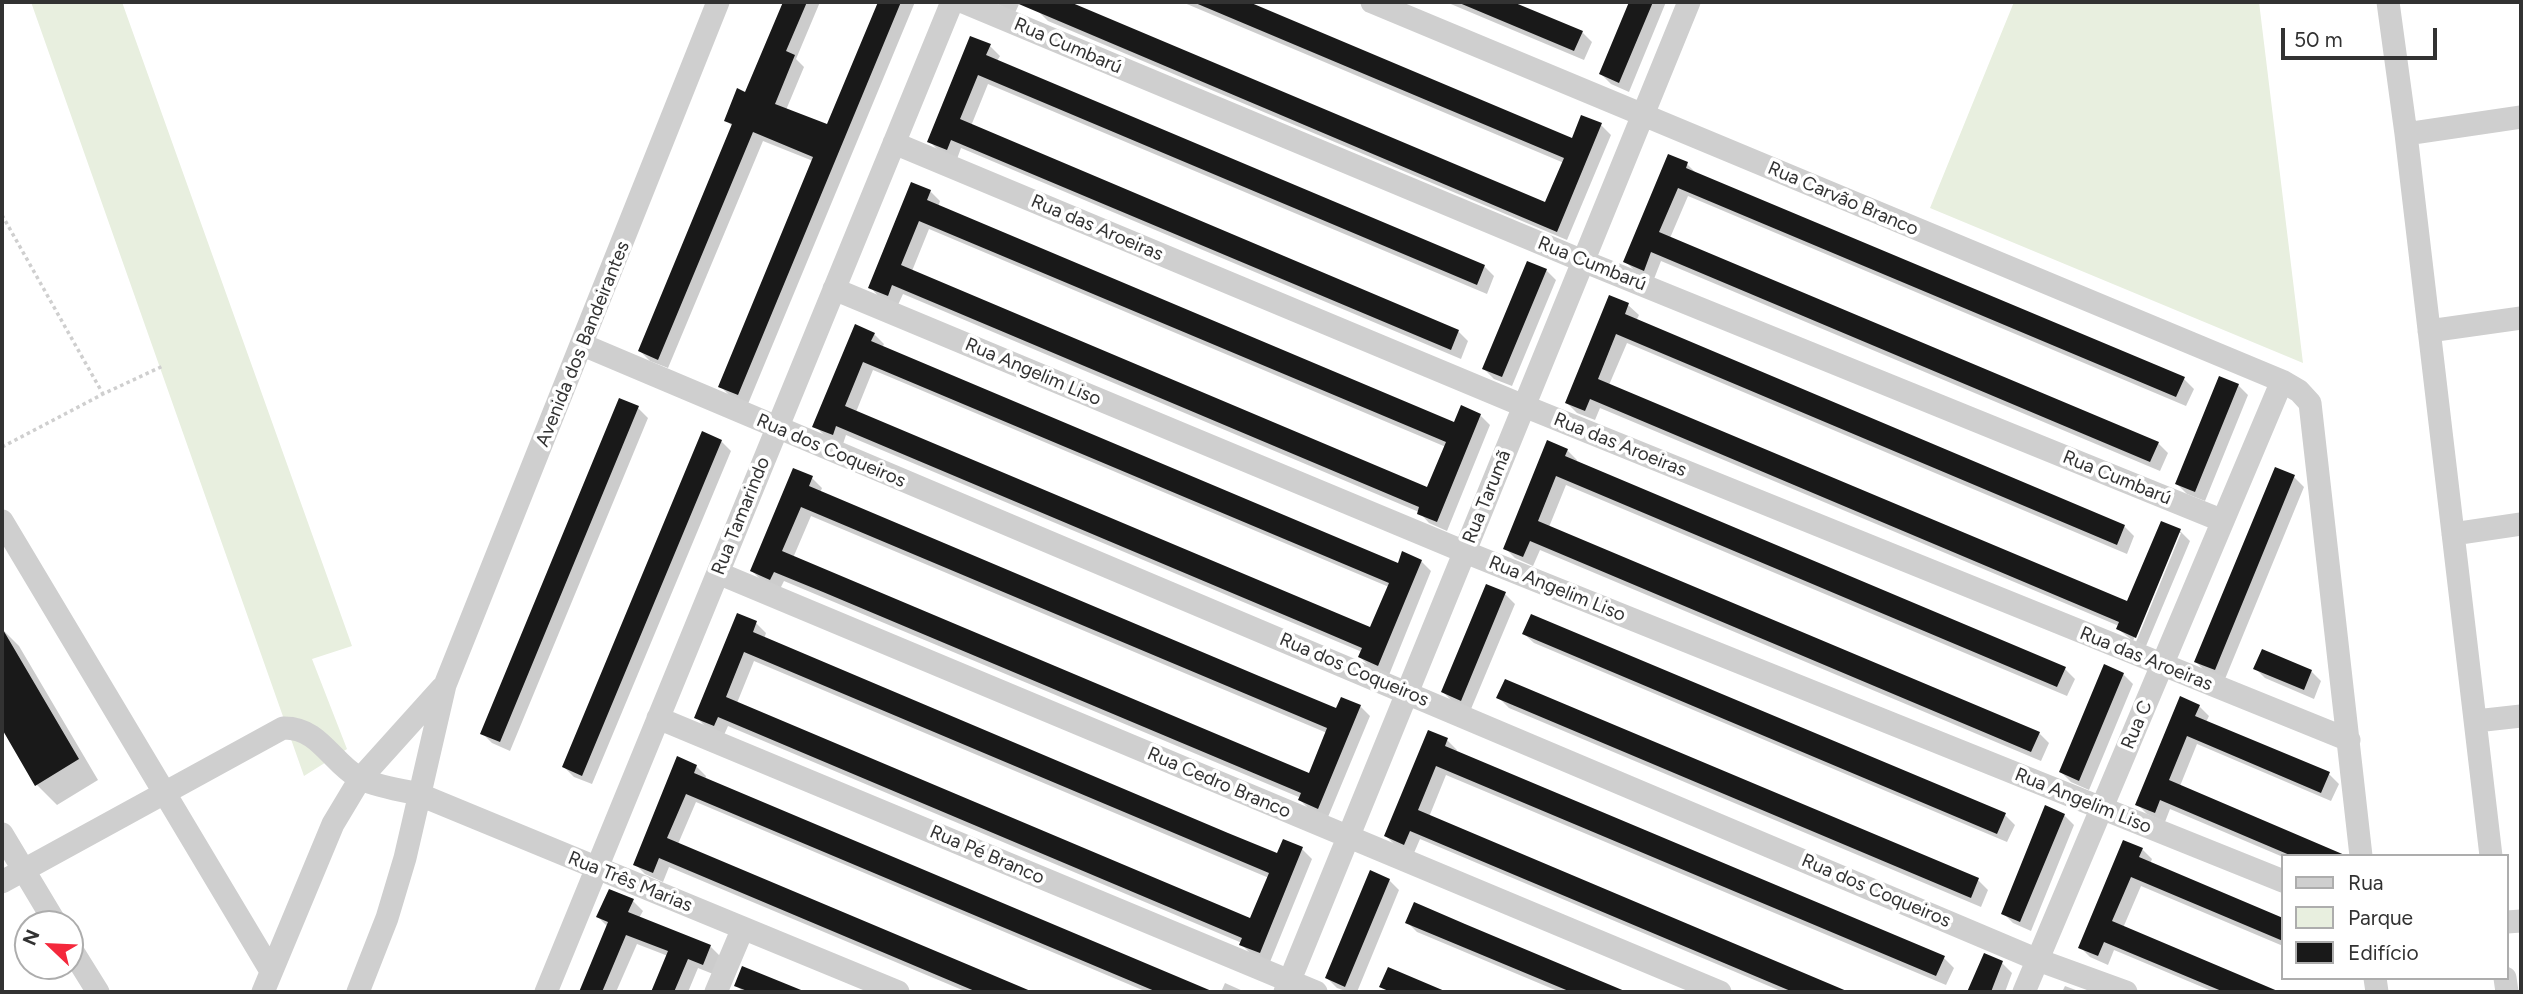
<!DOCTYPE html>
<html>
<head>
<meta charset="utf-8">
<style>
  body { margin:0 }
  #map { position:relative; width:2523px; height:994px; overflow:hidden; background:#fff; font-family:Figtree,sans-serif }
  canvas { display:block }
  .frame { position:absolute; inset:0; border:4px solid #323232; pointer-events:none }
  .legend { position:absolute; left:2281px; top:854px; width:228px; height:126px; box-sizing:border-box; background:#fff; border:2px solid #adadad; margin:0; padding:9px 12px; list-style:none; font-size:21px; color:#323232 }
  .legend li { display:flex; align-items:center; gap:14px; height:35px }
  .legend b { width:35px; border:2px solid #adadad }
  .north { position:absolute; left:14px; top:910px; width:70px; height:70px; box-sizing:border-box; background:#fff; border:2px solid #adadad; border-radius:50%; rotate:293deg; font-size:19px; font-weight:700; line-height:28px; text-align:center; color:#323232 }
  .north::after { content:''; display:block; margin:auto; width:24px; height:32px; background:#f4283c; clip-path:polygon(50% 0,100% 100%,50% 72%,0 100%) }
  .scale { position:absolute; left:2281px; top:28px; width:156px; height:32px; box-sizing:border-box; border:4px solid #323232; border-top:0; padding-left:9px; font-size:21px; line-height:24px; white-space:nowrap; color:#323232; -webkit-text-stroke:5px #fff; paint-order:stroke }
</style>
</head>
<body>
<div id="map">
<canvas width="2523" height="994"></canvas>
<div class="frame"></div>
<ul class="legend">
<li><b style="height:9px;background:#cfcfcf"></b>Rua</li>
<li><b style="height:19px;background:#e8efdf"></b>Parque</li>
<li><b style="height:19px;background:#191919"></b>Edifício</li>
</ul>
<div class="north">N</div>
<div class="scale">50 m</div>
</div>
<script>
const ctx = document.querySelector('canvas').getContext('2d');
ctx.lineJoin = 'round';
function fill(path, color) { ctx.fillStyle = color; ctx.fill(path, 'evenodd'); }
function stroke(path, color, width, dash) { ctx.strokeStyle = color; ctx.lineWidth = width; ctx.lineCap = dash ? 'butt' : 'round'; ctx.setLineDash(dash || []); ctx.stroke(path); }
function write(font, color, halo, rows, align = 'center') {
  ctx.font = font + ' Figtree,sans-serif'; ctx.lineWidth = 7; ctx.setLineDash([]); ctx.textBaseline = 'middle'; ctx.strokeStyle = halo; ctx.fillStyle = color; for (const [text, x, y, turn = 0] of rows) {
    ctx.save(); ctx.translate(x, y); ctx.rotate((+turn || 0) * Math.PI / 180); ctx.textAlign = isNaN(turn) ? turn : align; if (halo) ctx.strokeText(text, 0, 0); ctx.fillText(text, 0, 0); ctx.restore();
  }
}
const green = new Path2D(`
  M 31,2 L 122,2 L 352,646 L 312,659 L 347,749 L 304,776 Z
  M 2014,2 L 2259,2 L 2303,363 L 1930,208 Z`);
const shadow = new Path2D(`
  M 785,2 L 820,2 L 796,59 L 804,67 L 786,110 L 828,127 L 879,2 L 915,2 L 748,404 L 730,396 L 720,386 L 813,161 L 763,141 L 668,368 L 650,361 L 640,351 L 733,127 L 726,120 L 746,94 Z
  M 993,2 L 1020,2 L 1015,13 Z
  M 1042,2 L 1065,2 L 1546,204 L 1564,163 L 1182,2 L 1245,2 L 1573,140 L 1601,125 L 1611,135 L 1567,240 L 1048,21 L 1038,11 Z
  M 1446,2 L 1509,2 L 1582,32 L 1592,42 L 1584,60 Z
  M 1631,2 L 1666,2 L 1629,92 L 1611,84 L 1601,74 Z
  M 990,46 L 1000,56 L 997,61 L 1484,266 L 1494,276 L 1487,294 L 988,84 L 971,126 L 1458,331 L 1468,341 L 1461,359 L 961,148 L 957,159 L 939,151 L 929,141 Z
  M 1687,164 L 1697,174 L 2184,379 L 2194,389 L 2186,406 L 1688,196 L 1670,238 L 2158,443 L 2168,453 L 2160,471 L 1661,261 L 1654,279 L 1636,272 L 1626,262 Z
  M 912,184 L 930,191 L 940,201 L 938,207 L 1455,424 L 1480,415 L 1490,425 L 1447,531 L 1429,523 L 1419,512 L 903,294 L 898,305 L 880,298 L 870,287 ZM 929,229 L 1446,447 L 1428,489 L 912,271 Z
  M 1546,270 L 1556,280 L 1512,386 L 1494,379 L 1484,369 Z
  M 1610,297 L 1628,305 L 1639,315 L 1636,321 L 2124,526 L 2134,536 L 2127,554 L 1627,343 L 1609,385 L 2128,604 L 2162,523 L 2180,531 L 2190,541 L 2146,646 L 2136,642 L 2181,533 L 2177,533 L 2133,641 L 2118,629 L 2119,626 L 1600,408 L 1595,420 L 1577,413 L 1567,403 Z
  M 874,334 L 884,344 L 882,348 L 1398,565 L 1421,561 L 1431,571 L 1389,675 L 1370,667 L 1360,657 L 1362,652 L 846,435 L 843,444 L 825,436 L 815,426 ZM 873,370 L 1389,587 L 1371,630 L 856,412 Z
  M 2238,385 L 2248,395 L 2205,501 L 2187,494 L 2177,484 Z
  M 638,408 L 648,418 L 510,751 L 492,743 L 482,733 Z
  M 721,441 L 731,451 L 592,784 L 574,777 L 564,767 Z
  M 1567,450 L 1577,460 L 1576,463 L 2065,669 L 2075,679 L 2067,696 L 1566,485 L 1549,527 L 2039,733 L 2049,743 L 2041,761 L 1540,550 L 1533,566 L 1515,558 L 1505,548 Z
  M 2294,477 L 2304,487 L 2225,679 L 2206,672 L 2196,662 Z
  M 812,478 L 822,488 L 820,493 L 1337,711 L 1360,706 L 1370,716 L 1328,817 L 1310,810 L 1300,800 L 1301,798 L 784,581 L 780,589 L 762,581 L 752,571 ZM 811,516 L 1327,733 L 1310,775 L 793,558 Z
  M 1505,594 L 1515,604 L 1471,709 L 1453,702 L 1443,692 Z
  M 756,623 L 766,633 L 764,639 L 1278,855 L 1302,849 L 1312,859 L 1270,962 L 1251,954 L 1241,944 L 1242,943 L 728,726 L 724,735 L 706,727 L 696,717 ZM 754,661 L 1269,878 L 1251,920 L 737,703 Z
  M 2,629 L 19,646 L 98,780 L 57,805 L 37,785 L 2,726 Z
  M 1524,634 L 2005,815 L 2015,825 L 2007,842 L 1534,643 Z
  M 2255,668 L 2311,671 L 2321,681 L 2314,699 L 2265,678 Z
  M 2123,674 L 2133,684 L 2089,790 L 2071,782 L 2061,772 Z
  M 1506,681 L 1978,880 L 1988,890 L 1981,907 L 1509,708 L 1499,698 Z
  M 2199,706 L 2209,716 L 2206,722 L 2329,774 L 2339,784 L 2331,801 L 2197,744 L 2180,786 L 2336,856 L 2283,857 L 2170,809 L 2165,822 L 2147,814 L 2137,804 Z
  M 1447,740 L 1457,750 L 1456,752 L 1944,958 L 1954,968 L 1946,985 L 1446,775 L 1429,817 L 1846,992 L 1783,992 L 1420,839 L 1414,853 L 1396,846 L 1386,836 Z
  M 696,766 L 706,776 L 705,780 L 1210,992 L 1147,992 L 696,802 L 678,844 L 1029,992 L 967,992 L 669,867 L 663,882 L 645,874 L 635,864 Z
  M 2064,815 L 2074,825 L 2031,931 L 2013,923 L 2003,913 Z
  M 2142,849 L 2152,859 L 2150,864 L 2283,920 L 2283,946 L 2141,886 L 2123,928 L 2276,992 L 2214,992 L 2114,950 L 2108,965 L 2090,957 L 2080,947 Z
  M 1389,880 L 1399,890 L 1357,992 L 1348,992 L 1337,988 L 1327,978 Z
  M 633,901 L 643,911 L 639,918 L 710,946 L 720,956 L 713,974 L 698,968 L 688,992 L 653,992 L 668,956 L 637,944 L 616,992 L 581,992 L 608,927 L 598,917 Z
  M 1415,905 L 1623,992 L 1560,992 L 1417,932 L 1407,922 Z
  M 1984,955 L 2002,963 L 2012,973 L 2005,992 L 1969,992 Z
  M 743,968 L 803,992 L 743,992 L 736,985 Z
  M 1225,983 L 1243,991 L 1245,992 L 1221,992 Z
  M 2065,986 L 2081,992 L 2062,992 Z`);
const building = new Path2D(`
  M 783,2 L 807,2 L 786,51 L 795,55 L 775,104 L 827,124 L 878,2 L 901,2 L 738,395 L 718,387 L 813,157 L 753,132 L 658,360 L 638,351 L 732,124 L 724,121 L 737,88 L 745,92 Z
  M 1014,2 L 1070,2 L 1545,202 L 1564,158 L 1193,2 L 1249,2 L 1572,138 L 1581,115 L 1602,123 L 1557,232 Z
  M 1457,2 L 1513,2 L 1583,31 L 1574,51 Z
  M 1629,2 L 1653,2 L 1619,83 L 1599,74 Z
  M 970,36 L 991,44 L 986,55 L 1485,265 L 1477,285 L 978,75 L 960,119 L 1459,330 L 1451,350 L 951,140 L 947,150 L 927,142 Z
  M 1668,154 L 1688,162 L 1686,168 L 2185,377 L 2176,397 L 1678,188 L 1659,232 L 2159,442 L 2150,462 L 1651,252 L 1644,271 L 1623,262 Z
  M 911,182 L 931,190 L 927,200 L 1454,422 L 1461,405 L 1481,414 L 1437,522 L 1417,514 L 1419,507 L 892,285 L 888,296 L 868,288 ZM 919,221 L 1446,442 L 1427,487 L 901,265 Z
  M 1527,261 L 1547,269 L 1502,377 L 1482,369 Z
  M 1609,295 L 1629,303 L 1625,314 L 2125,525 L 2117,545 L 1616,334 L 1598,379 L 2127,601 L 2161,521 L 2181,529 L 2136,638 L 2116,629 L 2119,622 L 1590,399 L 1585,411 L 1565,403 Z
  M 855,324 L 875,333 L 871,341 L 1348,542 L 1398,563 L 1402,551 L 1422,560 L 1378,666 L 1358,657 L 1362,648 L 1308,625 L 836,426 L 833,435 L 812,427 ZM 863,362 L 1389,583 L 1370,627 L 845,406 Z
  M 2219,376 L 2239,384 L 2195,492 L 2175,484 Z
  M 619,398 L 639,406 L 500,742 L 480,734 Z
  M 702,431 L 722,440 L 582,776 L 562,767 Z
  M 1547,440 L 1568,449 L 1565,456 L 2066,667 L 2057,687 L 1556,476 L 1538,521 L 2040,732 L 2031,752 L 1530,541 L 1523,557 L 1503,549 Z
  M 2275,467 L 2295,475 L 2215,670 L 2194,662 Z
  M 793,468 L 813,476 L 809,486 L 1259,676 L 1336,708 L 1341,697 L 1361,705 L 1318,809 L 1298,800 L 1301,793 L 823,592 L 774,572 L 770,580 L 750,571 ZM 801,507 L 1327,728 L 1309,773 L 782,551 Z
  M 1486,584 L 1506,592 L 1461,701 L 1441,692 Z
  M 737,613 L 757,621 L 753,632 L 1228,833 L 1277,853 L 1283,839 L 1303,847 L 1260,953 L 1239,945 L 1242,938 L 718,717 L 714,726 L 694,718 ZM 744,652 L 1269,873 L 1250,918 L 726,697 Z
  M 1531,614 L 2006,813 L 1997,834 L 1522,634 Z
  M 2,628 L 79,759 L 35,786 L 2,729 Z
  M 2262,649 L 2312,670 L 2304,690 L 2253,669 Z
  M 2104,664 L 2124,673 L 2079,781 L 2059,772 Z
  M 1505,679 L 1979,878 L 1971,898 L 1496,698 Z
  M 2180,696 L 2200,705 L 2195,716 L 2330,772 L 2321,793 L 2187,736 L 2169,780 L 2347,856 L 2292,856 L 2160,800 L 2155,813 L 2135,805 Z
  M 1428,730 L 1448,738 L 1445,746 L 1945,956 L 1936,976 L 1436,766 L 1418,810 L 1849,992 L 1793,992 L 1410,831 L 1404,845 L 1384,836 Z
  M 677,756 L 697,765 L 694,773 L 1214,992 L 1157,992 L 686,794 L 667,838 L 1033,992 L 977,992 L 659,858 L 653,873 L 633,865 Z
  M 2045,805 L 2065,814 L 2020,922 L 2001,914 Z
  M 2123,840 L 2143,848 L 2139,857 L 2283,918 L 2283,941 L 2131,877 L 2112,921 L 2280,992 L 2224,992 L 2104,942 L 2098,956 L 2078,948 Z
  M 1370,870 L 1390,879 L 1345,987 L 1325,978 Z
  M 609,889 L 634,899 L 628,912 L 711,945 L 703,965 L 688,959 L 674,992 L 651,992 L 668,951 L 626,935 L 602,992 L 579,992 L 608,922 L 596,917 Z
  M 1414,902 L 1465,924 L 1627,992 L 1571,992 L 1434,935 L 1405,923 Z
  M 1984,953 L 2003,961 L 1994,984 L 1991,992 L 1967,992 Z
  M 742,966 L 806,992 L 750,992 L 734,986 Z
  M 1388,967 L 1447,992 L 1391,992 L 1379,987 Z`);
const path = new Path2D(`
  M 2,215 L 103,394
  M 2,447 L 103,394 L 163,366`);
const minor = new Path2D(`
  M 963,2 L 1583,261 L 2223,521
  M 1372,2 L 2282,381 L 2299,391 L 2310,403 L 2361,856
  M 2388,2 L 2406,134 L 2491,856
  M 2406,134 L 2521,117
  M 894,143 L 1524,406 L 2349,740
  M 834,289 L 1465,552 L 2283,881
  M 2429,331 L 2521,318
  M 583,345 L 2038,960 L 2126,992
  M 2,521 L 271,971
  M 2453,534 L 2521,524
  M 718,573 L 1720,992
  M 658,718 L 1316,992
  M 2476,721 L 2521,716
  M 2,834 L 56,924
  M 2,882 L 283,728 C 319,727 331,762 359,778 C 373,786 402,790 418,794 L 898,992
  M 2507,922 L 2521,921
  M 70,947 L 98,992
  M 2375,978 L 2377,992
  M 2505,978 L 2507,992
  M 263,992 L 333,824 L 360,779 L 442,688
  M 358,992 L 387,918 L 405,858 L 445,685 L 718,2
  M 546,992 L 952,2
  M 716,992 L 743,928
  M 1285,992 L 1689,2
  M 2024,992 L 2282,381`);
const streetNames = [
  ["Rua Cumbarú",1068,46,23],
  ["Rua Carvão Branco",1843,199,23],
  ["Rua das Aroeiras",1097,228,23],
  ["Rua Cumbarú",1592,264,22],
  ["Avenida dos Bandeirantes",583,344,-68],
  ["Rua Angelim Liso",1033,372,23],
  ["Rua das Aroeiras",1620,445,22],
  ["Rua dos Coqueiros",831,451,23],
  ["Rua Cumbarú",2117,478,22],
  ["Rua Tarumã",1487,497,-68],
  ["Rua Tamarindo",741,516,-68],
  ["Rua Angelim Liso",1557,589,22],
  ["Rua das Aroeiras",2146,659,22],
  ["Rua dos Coqueiros",1354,670,23],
  ["Rua C",2137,725,-67],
  ["Rua Cedro Branco",1219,783,23],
  ["Rua Angelim Liso",2083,801,22],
  ["Rua Pé Branco",987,855,23],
  ["Rua Três Marias",630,882,22],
  ["Rua dos Coqueiros",1876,891,23]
];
fill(green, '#e8efdf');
fill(shadow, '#0003');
fill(building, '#191919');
stroke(path, '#cfcfcf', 3.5, [3.5, 3.5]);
stroke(minor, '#cfcfcf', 23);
write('19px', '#323232', '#fff', streetNames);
</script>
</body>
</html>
